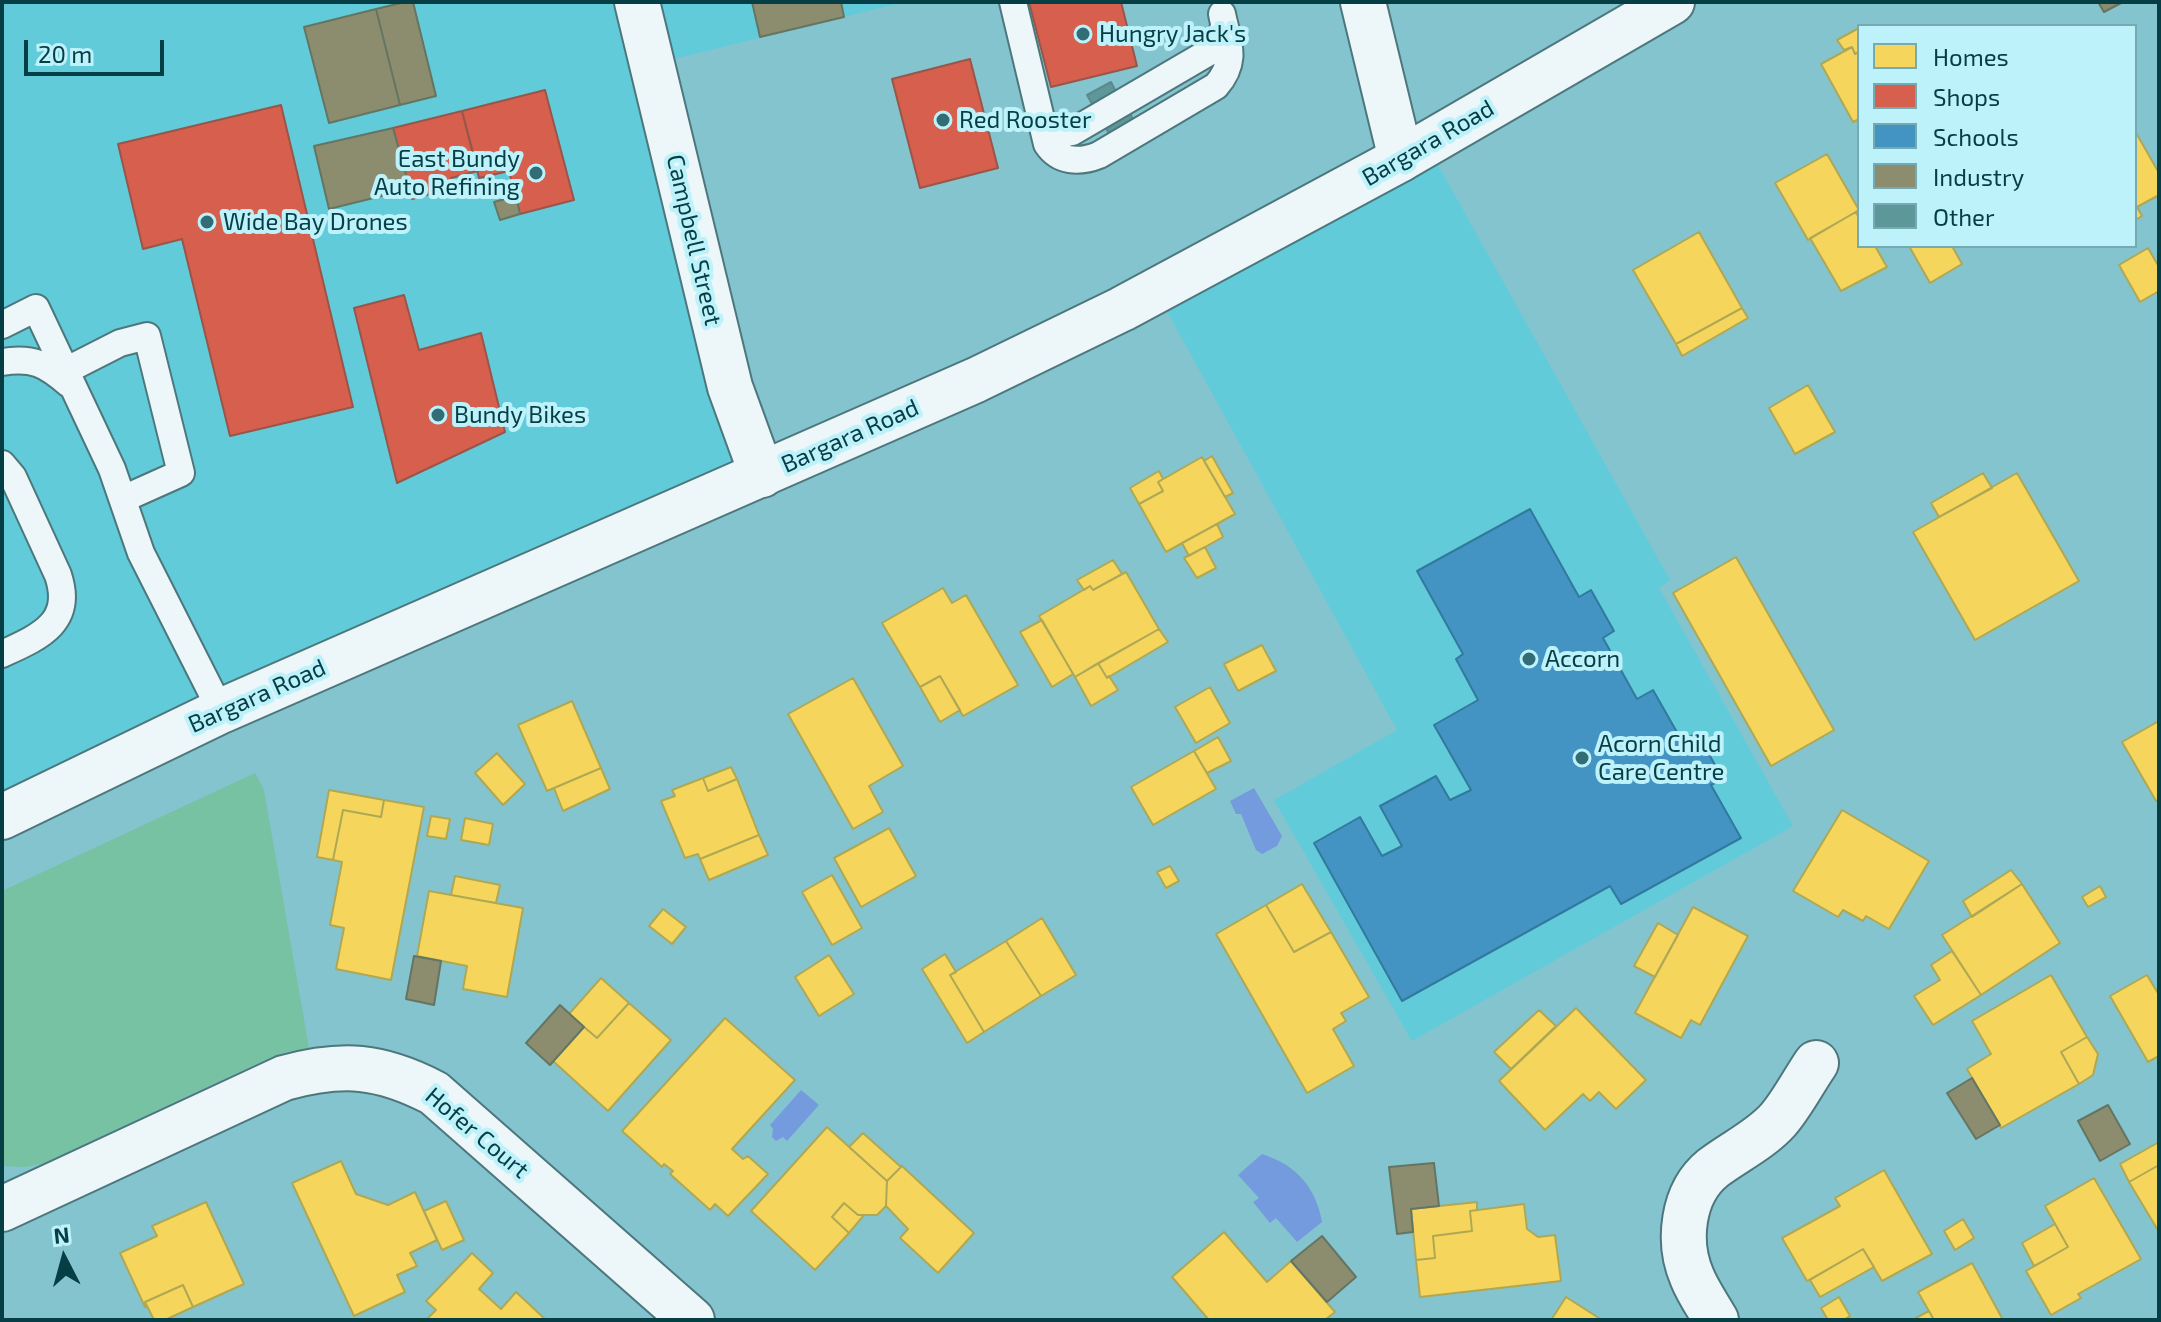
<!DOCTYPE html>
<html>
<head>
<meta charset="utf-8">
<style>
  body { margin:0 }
  #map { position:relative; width:2161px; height:1322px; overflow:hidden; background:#84c4ce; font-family:"Exo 2",sans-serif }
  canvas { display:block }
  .frame { position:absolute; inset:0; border:4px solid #063e45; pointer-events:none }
  .legend { position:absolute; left:1857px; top:24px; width:280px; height:224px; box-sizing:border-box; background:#bef2fb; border:2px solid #74aab2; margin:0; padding:10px 14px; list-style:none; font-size:24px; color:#063e45 }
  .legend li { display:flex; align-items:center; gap:16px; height:40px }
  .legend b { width:40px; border:2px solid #74aab2 }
  .north { position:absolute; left:24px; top:1218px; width:80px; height:80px; -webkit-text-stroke:6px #bef2fb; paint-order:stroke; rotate:354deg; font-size:22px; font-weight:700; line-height:32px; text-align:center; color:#063e45 }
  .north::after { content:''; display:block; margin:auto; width:28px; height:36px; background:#063e45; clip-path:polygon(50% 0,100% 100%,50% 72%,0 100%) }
  .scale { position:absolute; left:24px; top:40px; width:140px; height:36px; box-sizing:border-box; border:4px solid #063e45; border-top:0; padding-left:10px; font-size:24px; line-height:28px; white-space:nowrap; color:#063e45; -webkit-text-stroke:6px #bef2fb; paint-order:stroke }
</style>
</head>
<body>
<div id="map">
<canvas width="2161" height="1322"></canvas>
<div class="frame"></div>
<ul class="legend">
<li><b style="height:22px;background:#f6d55c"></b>Homes</li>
<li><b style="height:22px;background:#d6604d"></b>Shops</li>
<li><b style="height:22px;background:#4393c3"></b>Schools</li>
<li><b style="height:22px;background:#8c8c6e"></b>Industry</li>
<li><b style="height:22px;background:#5e979a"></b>Other</li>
</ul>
<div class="north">N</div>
<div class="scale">20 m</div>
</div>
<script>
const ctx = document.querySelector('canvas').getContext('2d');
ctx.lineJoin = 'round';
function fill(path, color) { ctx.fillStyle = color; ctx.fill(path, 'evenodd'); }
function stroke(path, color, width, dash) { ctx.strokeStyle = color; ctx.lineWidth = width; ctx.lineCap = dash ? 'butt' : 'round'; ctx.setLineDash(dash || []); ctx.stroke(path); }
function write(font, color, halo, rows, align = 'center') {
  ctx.font = font + ' "Exo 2",sans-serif'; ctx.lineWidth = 8; ctx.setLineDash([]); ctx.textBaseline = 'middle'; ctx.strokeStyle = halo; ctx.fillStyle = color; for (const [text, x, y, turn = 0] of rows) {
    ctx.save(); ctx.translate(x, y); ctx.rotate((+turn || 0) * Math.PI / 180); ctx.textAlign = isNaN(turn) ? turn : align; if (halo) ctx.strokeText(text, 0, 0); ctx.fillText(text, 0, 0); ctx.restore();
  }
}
const built = new Path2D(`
  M 2,2 L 904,2 L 658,63 L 768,476 L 2,817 Z
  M 1429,149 L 1670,580 L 1659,588 L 1793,826 L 1412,1041 L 1274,800 L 1397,730 L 1158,295 Z`);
const green = new Path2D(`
  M 255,773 L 264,790 L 309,1048 L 285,1052 L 258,1063 L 42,1164 L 25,1167 L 2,1166 L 2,891 Z`);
const water = new Path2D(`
  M 1254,788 L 1282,836 L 1277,846 L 1262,854 L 1256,850 L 1241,814 L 1236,814 L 1230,801 Z
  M 801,1090 L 819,1105 L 787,1141 L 783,1137 L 776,1141 L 772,1137 L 773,1129 L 770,1125 Z
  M 1262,1154 C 1296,1165 1316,1187 1322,1222 L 1297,1242 L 1276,1218 L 1270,1223 L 1253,1202 L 1259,1198 L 1238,1175 Z`);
const homes = new Path2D(`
  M 1859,28 L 1859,52 L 1855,54 L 1852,47 L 1844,50 L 1837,40 Z
  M 1852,47 L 1855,54 L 1859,52 L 1859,119 L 1853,122 L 1821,64 Z
  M 2135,131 L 2159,173 L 2159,195 L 2137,207 L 2142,216 L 2135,220 Z
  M 1827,154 L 1859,210 L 1808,240 L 1775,183 Z
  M 1856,212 L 1859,218 L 1859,246 L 1875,246 L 1887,267 L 1841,291 L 1810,238 Z
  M 1699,232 L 1742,308 L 1676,344 L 1633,270 Z
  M 1909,246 L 1952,246 L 1962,264 L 1930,283 Z
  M 2148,248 L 2159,267 L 2159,291 L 2140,302 L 2119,265 Z
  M 1742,308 L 1748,318 L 1682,356 L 1676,344 Z
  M 1808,385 L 1835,432 L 1795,454 L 1769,408 Z
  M 1212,456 L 1233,493 L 1225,497 L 1204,461 Z
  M 1202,457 L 1235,514 L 1166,552 L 1139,504 L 1163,491 L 1158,482 Z
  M 1159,471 L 1163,479 L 1158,482 L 1163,491 L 1139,504 L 1130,488 Z
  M 1983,473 L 1992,488 L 1939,517 L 1931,503 Z
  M 2017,473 L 2079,581 L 1975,640 L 1913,532 Z
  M 1217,524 L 1223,537 L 1189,556 L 1182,543 Z
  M 1205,547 L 1216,568 L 1197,578 L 1184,558 Z
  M 1736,557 L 1834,730 L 1771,766 L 1673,593 Z
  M 1113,560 L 1122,574 L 1093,590 L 1090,586 L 1084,590 L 1077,580 Z
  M 1126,572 L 1159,629 L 1075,677 L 1039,616 L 1090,586 L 1093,590 Z
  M 943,588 L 952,603 L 966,595 L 1018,685 L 963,716 L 940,676 L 920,687 L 882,623 Z
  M 1042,620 L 1073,674 L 1052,687 L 1020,632 Z
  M 1159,629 L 1168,642 L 1107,678 L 1098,663 Z
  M 1262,645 L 1276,671 L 1238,691 L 1224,664 Z
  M 1098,663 L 1107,678 L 1109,676 L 1118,690 L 1091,706 L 1075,677 Z
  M 940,676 L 960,710 L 940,722 L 920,687 Z
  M 853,678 L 903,766 L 869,786 L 883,812 L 853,829 L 788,714 Z
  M 1210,687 L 1230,723 L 1196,743 L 1175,707 Z
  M 572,701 L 601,768 L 547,791 L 518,725 Z
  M 2159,721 L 2159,800 L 2156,801 L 2122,742 Z
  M 1218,737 L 1231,761 L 1207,773 L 1194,751 Z
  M 1194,751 L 1216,789 L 1153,825 L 1131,787 Z
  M 497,753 L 525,784 L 503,805 L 475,773 Z
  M 731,767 L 737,779 L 708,791 L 703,778 Z
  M 601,768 L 610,789 L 563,811 L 554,788 Z
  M 703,778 L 708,791 L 737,779 L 759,835 L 700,859 L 698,854 L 685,858 L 661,801 L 675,796 L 672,790 Z
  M 329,790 L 384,800 L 381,817 L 343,810 L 333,860 L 317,857 Z
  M 384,800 L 424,807 L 391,980 L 336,969 L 344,928 L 330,925 L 342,862 L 333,860 L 343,810 L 381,817 Z
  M 1842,810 L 1929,861 L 1889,929 L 1866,916 L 1863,921 L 1843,910 L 1838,917 L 1793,891 Z
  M 431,816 L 450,819 L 446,839 L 427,836 Z
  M 465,818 L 493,824 L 489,845 L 461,840 Z
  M 889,828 L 916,876 L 861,907 L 834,858 Z
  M 759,835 L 768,855 L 709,880 L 700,859 Z
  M 1170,866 L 1179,881 L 1166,888 L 1157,872 Z
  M 2011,870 L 2022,884 L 1972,917 L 1963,901 Z
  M 832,875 L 862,928 L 832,945 L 802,892 Z
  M 455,876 L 500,885 L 496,903 L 451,895 Z
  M 1302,884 L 1331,932 L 1294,952 L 1266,905 Z
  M 2022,884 L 2060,943 L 1981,995 L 1942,935 Z
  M 2100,886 L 2106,897 L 2088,907 L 2082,897 Z
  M 429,891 L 523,908 L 507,997 L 463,989 L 467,966 L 417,956 Z
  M 1266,905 L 1294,952 L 1331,932 L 1369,997 L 1341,1013 L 1346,1021 L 1333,1029 L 1354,1066 L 1307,1093 L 1216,934 Z
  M 1693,907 L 1748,936 L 1700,1025 L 1691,1020 L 1681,1038 L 1635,1013 Z
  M 663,909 L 686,927 L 672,944 L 649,926 Z
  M 1042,918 L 1076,975 L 1041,996 L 1006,941 Z
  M 1658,923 L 1678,935 L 1655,977 L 1634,966 Z
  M 1006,941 L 1041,996 L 984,1032 L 950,975 Z
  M 1952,951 L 1981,995 L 1933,1025 L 1914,996 L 1940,980 L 1931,965 Z
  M 945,954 L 956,972 L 950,975 L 984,1032 L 967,1043 L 922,969 Z
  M 829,955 L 854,994 L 819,1016 L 795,977 Z
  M 2051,975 L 2087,1037 L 2061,1052 L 2079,1084 L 2001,1128 L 1967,1069 L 1991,1054 L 1972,1021 Z
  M 2147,975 L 2159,995 L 2159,1056 L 2148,1062 L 2110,996 Z
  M 601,978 L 629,1003 L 597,1038 L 569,1014 Z
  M 629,1003 L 671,1040 L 608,1111 L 553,1061 L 584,1027 L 597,1038 Z
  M 1576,1008 L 1646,1080 L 1616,1109 L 1599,1092 L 1590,1101 L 1583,1094 L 1545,1130 L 1499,1081 Z
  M 1539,1010 L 1556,1026 L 1511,1069 L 1494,1052 Z
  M 725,1018 L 795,1080 L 732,1149 L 743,1159 L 748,1156 L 768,1174 L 728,1216 L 715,1204 L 710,1210 L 670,1174 L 673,1171 L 664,1164 L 662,1167 L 622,1131 Z
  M 2087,1037 L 2098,1054 L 2093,1075 L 2079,1084 L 2061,1052 Z
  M 827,1127 L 887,1181 L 886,1206 L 877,1215 L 858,1215 L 844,1203 L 832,1217 L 849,1233 L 815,1270 L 751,1211 Z
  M 863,1133 L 901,1167 L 887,1181 L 849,1147 Z
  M 2159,1142 L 2159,1165 L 2129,1182 L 2120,1164 Z
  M 341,1161 L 356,1194 L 388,1205 L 415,1192 L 437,1240 L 410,1253 L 417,1266 L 397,1275 L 405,1292 L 354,1316 L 292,1183 Z
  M 2159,1165 L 2159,1232 L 2129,1182 Z
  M 902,1166 L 974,1233 L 938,1273 L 900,1238 L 908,1229 L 886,1206 L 887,1181 Z
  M 1884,1170 L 1932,1254 L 1882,1281 L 1863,1249 L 1807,1281 L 1782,1238 L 1840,1206 L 1835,1198 Z
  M 2094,1178 L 2141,1259 L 2078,1294 L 2081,1298 L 2051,1315 L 2026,1271 L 2068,1247 L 2045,1206 Z
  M 446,1201 L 464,1240 L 442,1250 L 424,1211 Z
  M 206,1202 L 244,1284 L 193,1307 L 183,1285 L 145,1302 L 147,1306 L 145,1307 L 120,1253 L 157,1236 L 152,1226 Z
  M 1477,1202 L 1477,1210 L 1470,1211 L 1472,1231 L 1433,1236 L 1435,1258 L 1416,1260 L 1411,1209 Z
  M 844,1203 L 858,1215 L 864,1215 L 849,1233 L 832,1217 Z
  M 1524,1204 L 1527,1229 L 1538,1237 L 1555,1235 L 1561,1281 L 1420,1297 L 1416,1260 L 1435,1258 L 1433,1236 L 1472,1231 L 1470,1211 Z
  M 1963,1219 L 1974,1238 L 1955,1250 L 1944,1231 Z
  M 2055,1224 L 2068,1247 L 2034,1266 L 2022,1243 Z
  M 1224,1232 L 1267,1282 L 1291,1261 L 1335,1312 L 1325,1320 L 1209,1320 L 1172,1277 Z
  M 1863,1249 L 1874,1267 L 1820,1297 L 1810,1280 Z
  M 472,1253 L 493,1273 L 479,1289 L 501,1309 L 516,1292 L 546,1320 L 426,1320 L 436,1310 L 426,1301 Z
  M 1972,1263 L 2003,1320 L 1934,1320 L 1918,1292 Z
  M 183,1285 L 193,1307 L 165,1320 L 154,1320 L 145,1302 Z
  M 1566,1297 L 1602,1320 L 1551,1320 Z
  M 1839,1297 L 1850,1316 L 1844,1320 L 1828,1320 L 1821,1308 Z
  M 1929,1311 L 1934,1320 L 1912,1320 Z`);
const shops = new Path2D(`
  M 1029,2 L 1121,2 L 1137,66 L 1051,87 Z
  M 970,59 L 998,168 L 920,188 L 892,79 Z
  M 545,90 L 574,200 L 520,214 L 509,171 L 479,178 L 462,111 Z
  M 281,105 L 353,407 L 230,436 L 182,239 L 143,249 L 118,144 Z
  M 462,111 L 478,171 L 451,178 L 453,188 L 412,199 L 393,128 Z
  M 404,295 L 419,350 L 481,333 L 505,432 L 397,483 L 354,308 Z`);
const schools = new Path2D(`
  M 1530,509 L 1579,597 L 1591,590 L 1614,631 L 1603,638 L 1637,699 L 1653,690 L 1682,741 L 1697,733 L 1723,779 L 1711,785 L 1741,838 L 1621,904 L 1610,886 L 1402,1001 L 1314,843 L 1360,817 L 1382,856 L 1402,846 L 1380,806 L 1436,776 L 1450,800 L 1471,790 L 1434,725 L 1478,700 L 1456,659 L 1463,654 L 1417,571 Z`);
const industry = new Path2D(`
  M 405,2 L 413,2 L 436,96 L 400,105 L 376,9 Z
  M 752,2 L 841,2 L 844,17 L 760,37 Z
  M 2098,2 L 2123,2 L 2104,12 Z
  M 376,9 L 400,105 L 329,123 L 304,27 Z
  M 393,128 L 410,189 L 329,209 L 314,146 Z
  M 516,196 L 520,214 L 500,220 L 494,202 Z
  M 414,956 L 441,961 L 434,1005 L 406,999 Z
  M 560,1005 L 584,1027 L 550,1065 L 526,1043 Z
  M 1972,1078 L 2000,1125 L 1976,1139 L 1947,1093 Z
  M 2108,1105 L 2130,1144 L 2100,1161 L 2078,1121 Z
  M 1434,1163 L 1439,1206 L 1411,1209 L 1413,1232 L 1397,1234 L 1389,1167 Z
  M 1322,1236 L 1356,1277 L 1327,1302 L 1291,1261 Z`);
const building = new Path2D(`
  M 1111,82 L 1119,98 L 1096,111 L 1087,95 Z
  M 1128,110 L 1137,126 L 1112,140 L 1104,124 Z`);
const lane = new Path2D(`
  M 1013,2 L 1047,144 C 1059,162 1079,163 1099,155 L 1216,86 C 1238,61 1228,43 1222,14
  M 1042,122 C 1051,133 1058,136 1072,132 L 1209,52 L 1222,35 L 1224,25
  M 2,325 L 36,308 L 112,469 L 141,553 L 221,711
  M 2,362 C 33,357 46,364 69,384
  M 65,371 L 120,343 L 147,336 L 181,473 L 123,499
  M 2,464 L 13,477 L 58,575 C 74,623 39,637 2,654`);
const street = new Path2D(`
  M 637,2 L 730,387 L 762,475
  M 1363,2 L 1401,159
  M 2,1209 L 284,1078 C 343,1062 380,1065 434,1093 L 692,1320
  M 1716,1320 C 1708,1306 1698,1292 1692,1277 C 1677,1242 1682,1193 1713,1168 C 1734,1152 1760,1140 1778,1120 C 1792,1104 1803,1082 1816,1063`);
const secondary = new Path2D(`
  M 2,817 L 221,711 L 976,380 L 1122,309 L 1401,159 L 1672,2`);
const markers = [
  [1083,34,8,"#326d75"],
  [943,120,8,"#326d75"],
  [536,173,8,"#326d75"],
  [207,222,8,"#326d75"],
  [438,415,8,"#326d75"],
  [1529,659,8,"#326d75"],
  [1582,758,8,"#326d75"]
];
const poiNames = [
  ["Hungry Jack's",1099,34],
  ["Red Rooster",959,120],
  ["East Bundy",520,159,"right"],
  ["Auto Refining",520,187,"right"],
  ["Wide Bay Drones",223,222],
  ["Bundy Bikes",454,415],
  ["Accorn",1545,659],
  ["Acorn Child",1598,744],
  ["Care Centre",1598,772]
];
const streetNames = [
  ["Bargara Road",1428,143,-30],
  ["Campbell Street",694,240,77],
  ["Bargara Road",850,436,-24],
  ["Bargara Road",257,696,-24],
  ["Hofer Court",477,1133,40]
];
fill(built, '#62cbda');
fill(green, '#77c2a2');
fill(water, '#749bdd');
fill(homes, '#f6d55c');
stroke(homes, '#aea855', 2);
fill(shops, '#d6604d');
stroke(shops, '#98564b', 2);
fill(schools, '#4393c3');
stroke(schools, '#317a9d', 2);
fill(industry, '#8c8c6e');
stroke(industry, '#647562', 2);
fill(building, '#5e979a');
stroke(building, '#5f888b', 2);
stroke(lane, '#4c777d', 30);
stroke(street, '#4c777d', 48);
stroke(secondary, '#4c777d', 48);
stroke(lane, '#edf6f8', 26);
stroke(street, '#edf6f8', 44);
stroke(secondary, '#edf6f8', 44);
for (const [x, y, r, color] of markers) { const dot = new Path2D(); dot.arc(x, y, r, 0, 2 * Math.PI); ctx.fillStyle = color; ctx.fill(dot); stroke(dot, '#bef2fb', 3); }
write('24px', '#063e45', '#bef2fb', poiNames, 'left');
write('24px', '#063e45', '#bef2fb', streetNames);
</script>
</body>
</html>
